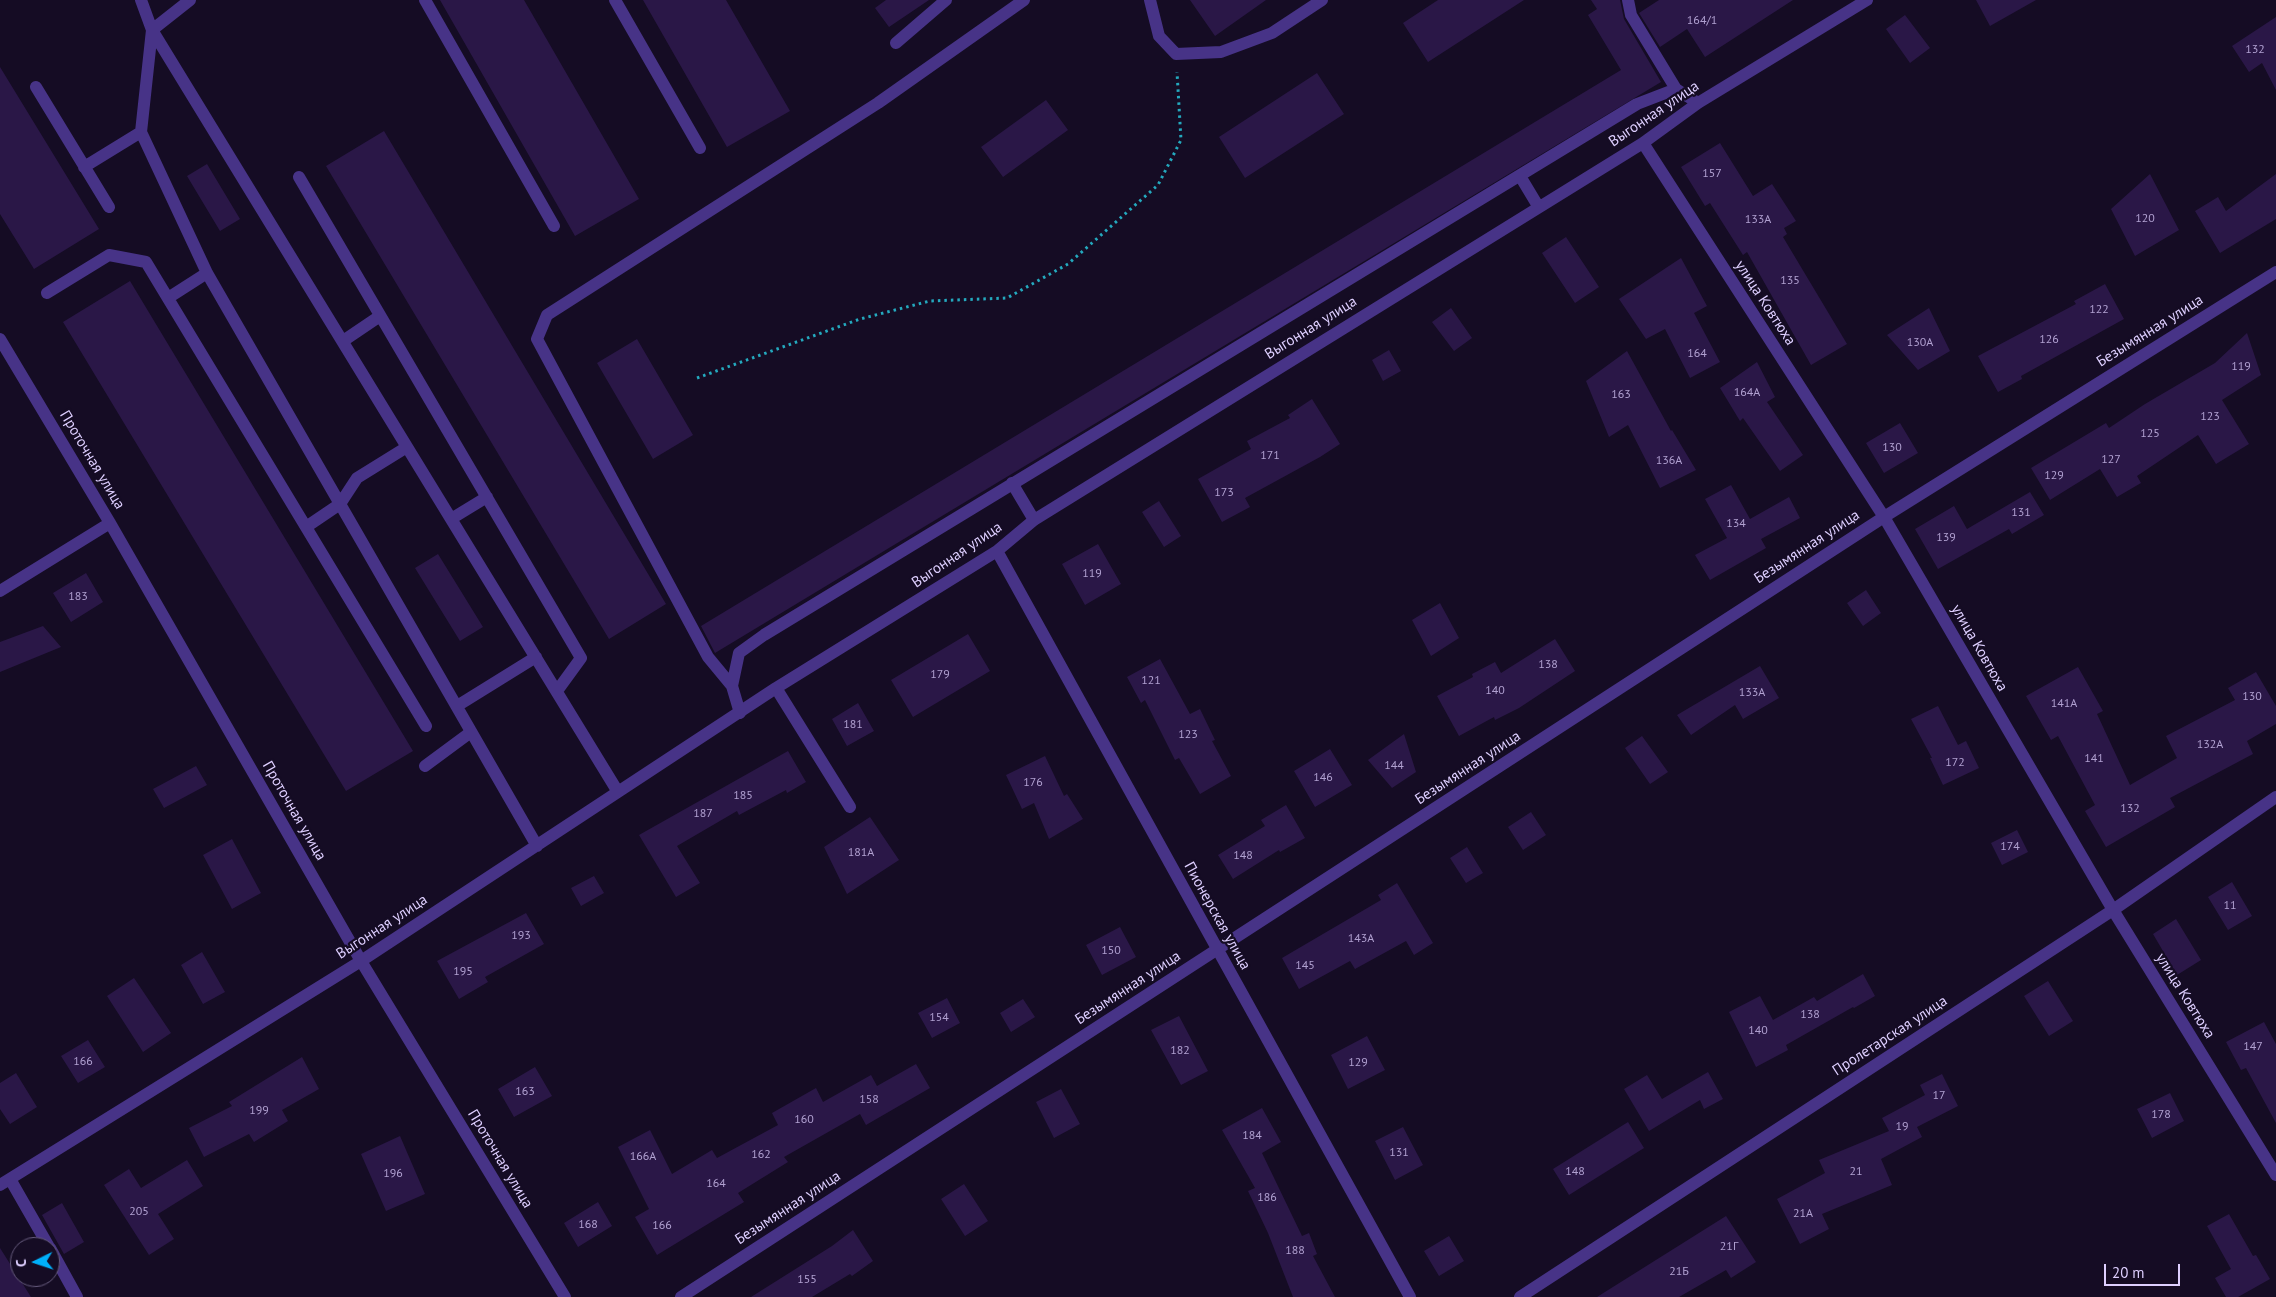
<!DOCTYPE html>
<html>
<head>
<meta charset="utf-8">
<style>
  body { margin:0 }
  #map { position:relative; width:2276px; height:1297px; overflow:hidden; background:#150c24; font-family:"PT Sans",sans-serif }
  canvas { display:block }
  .north { position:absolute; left:10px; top:1237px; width:50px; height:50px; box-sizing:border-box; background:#150c24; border:1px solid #655a7c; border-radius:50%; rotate:266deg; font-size:14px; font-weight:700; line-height:20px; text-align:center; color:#decfff }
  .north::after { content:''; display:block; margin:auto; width:18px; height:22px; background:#00b0fa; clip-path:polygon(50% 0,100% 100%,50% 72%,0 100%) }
  .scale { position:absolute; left:2104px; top:1264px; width:76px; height:22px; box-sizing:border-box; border:2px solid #decfff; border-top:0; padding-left:6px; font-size:15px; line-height:18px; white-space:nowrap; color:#decfff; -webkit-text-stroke:4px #150c24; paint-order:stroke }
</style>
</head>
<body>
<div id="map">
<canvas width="2276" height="1297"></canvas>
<div class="north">С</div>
<div class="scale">20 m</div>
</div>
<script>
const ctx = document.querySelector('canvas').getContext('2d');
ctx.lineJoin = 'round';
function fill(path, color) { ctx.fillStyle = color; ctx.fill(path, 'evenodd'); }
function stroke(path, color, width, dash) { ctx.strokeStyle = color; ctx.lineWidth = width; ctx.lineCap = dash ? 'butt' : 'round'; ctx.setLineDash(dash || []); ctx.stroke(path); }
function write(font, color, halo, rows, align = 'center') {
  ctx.font = font + ' "PT Sans",sans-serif'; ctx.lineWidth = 4.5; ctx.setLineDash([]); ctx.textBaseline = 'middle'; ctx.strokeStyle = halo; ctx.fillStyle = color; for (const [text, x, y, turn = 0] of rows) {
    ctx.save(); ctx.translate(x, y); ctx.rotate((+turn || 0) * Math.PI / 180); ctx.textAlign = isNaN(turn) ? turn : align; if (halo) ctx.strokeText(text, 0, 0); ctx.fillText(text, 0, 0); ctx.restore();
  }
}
const building = new Path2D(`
  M 440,0 L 524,0 L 639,199 L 575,236 Z
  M 643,0 L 726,0 L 790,111 L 727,147 Z
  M 886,0 L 929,0 L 889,27 L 875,8 Z
  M 1190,0 L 1266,0 L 1215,36 Z
  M 1438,0 L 1524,0 L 1428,62 L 1403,23 Z
  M 1591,0 L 1620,0 L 1624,19 L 1661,82 L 715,653 L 701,626 L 1621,70 L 1588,15 L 1597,9 Z
  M 1659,0 L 1793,0 L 1705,57 L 1687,29 L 1660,47 L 1639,13 Z
  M 1976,0 L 2036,0 L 1990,26 Z
  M 1905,15 L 1930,48 L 1910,63 L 1886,29 Z
  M 2276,17 L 2276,90 L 2262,63 L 2249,72 L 2232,46 Z
  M 0,67 L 99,229 L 34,269 L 0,214 Z
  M 1317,73 L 1344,114 L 1245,178 L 1219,137 Z
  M 1046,100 L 1068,130 L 1003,177 L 981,147 Z
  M 384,131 L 666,604 L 609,639 L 326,166 Z
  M 1720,143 L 1753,196 L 1772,184 L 1796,221 L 1784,228 L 1787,234 L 1783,237 L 1847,344 L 1811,365 L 1747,252 L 1743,255 L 1710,203 L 1705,206 L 1681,167 Z
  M 207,164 L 240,219 L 220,231 L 187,176 Z
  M 2150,174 L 2179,230 L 2135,256 L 2111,209 Z
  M 2276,174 L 2276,219 L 2220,253 L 2195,211 L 2218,197 L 2226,211 Z
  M 1566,237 L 1599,287 L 1575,303 L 1542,253 Z
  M 1681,258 L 1707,306 L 1694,313 L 1720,362 L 1690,378 L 1665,329 L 1646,339 L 1619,299 Z
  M 130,281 L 413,751 L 346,791 L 63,322 Z
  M 2105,284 L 2124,319 L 2021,376 L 2022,379 L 1998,392 L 1978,356 L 2076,304 L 2074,301 Z
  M 1451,308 L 1472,338 L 1454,351 L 1432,322 Z
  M 1929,308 L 1950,351 L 1918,370 L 1887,335 Z
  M 2247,333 L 2261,375 L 2222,400 L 2249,444 L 2216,464 L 2198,435 L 2137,476 L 2141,483 L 2117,497 L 2100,469 L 2050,500 L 2031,468 L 2106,423 L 2109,428 L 2145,404 L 2215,363 Z
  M 637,339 L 693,435 L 653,459 L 597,363 Z
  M 1389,350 L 1401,371 L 1383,381 L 1372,360 Z
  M 1627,351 L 1671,431 L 1672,430 L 1696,470 L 1660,488 L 1628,425 L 1609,437 L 1586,381 Z
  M 1757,362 L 1775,397 L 1767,402 L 1803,455 L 1780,471 L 1743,418 L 1740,421 L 1720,388 Z
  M 1312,399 L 1340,444 L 1320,457 L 1245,498 L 1250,507 L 1222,522 L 1198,479 L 1251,449 L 1247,441 L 1290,418 L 1288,415 Z
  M 1900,423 L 1918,453 L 1884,473 L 1866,443 Z
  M 1731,485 L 1750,519 L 1789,497 L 1800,518 L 1761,539 L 1766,548 L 1710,580 L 1695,555 L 1727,538 L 1705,499 Z
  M 2030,492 L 2044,515 L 2012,534 L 2009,529 L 1938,569 L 1915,529 L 1954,506 L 1967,529 Z
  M 1159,501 L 1181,536 L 1164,547 L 1142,512 Z
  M 1098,544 L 1121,584 L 1085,605 L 1062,564 Z
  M 438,554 L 483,627 L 460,641 L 415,568 Z
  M 86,573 L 103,602 L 71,622 L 53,593 Z
  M 1866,590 L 1881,613 L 1863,626 L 1847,603 Z
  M 1440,603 L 1459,638 L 1431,656 L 1412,620 Z
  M 43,626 L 61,647 L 0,672 L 0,642 Z
  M 968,634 L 990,671 L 913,717 L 891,680 Z
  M 1555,639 L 1575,671 L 1519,708 L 1495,720 L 1494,717 L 1459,736 L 1437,696 L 1473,677 L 1472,674 L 1495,662 L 1501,673 Z
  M 1160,659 L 1190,714 L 1200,709 L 1215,740 L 1212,741 L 1231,776 L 1200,794 L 1179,758 L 1175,760 L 1145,700 L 1141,703 L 1127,677 Z
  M 1760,666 L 1779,698 L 1743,719 L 1735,705 L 1691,735 L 1677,715 Z
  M 2078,667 L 2103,711 L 2097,714 L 2130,785 L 2177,758 L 2166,736 L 2235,700 L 2228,688 L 2256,672 L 2276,706 L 2276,724 L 2247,741 L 2253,754 L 2170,798 L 2175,807 L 2106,847 L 2085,811 L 2095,805 L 2058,736 L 2051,740 L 2026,696 Z
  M 858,703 L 874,731 L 847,746 L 832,719 Z
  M 1938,706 L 1958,745 L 1966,741 L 1979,768 L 1943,785 L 1930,758 L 1932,758 L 1911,719 Z
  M 1404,734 L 1416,772 L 1392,788 L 1368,760 Z
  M 1642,736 L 1668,772 L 1650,784 L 1625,748 Z
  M 1330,749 L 1352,785 L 1315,807 L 1294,771 Z
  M 788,751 L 806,782 L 787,793 L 786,790 L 739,815 L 737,811 L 677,846 L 700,883 L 676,897 L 639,835 Z
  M 1045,756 L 1064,796 L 1067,794 L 1083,819 L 1049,839 L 1034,803 L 1022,809 L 1006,775 Z
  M 196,766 L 207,785 L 164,808 L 153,789 Z
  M 1286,805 L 1305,838 L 1280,852 L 1279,850 L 1233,879 L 1218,855 L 1265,826 L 1261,820 Z
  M 1531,812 L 1546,835 L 1523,850 L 1508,827 Z
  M 870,817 L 899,860 L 847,894 L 824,847 Z
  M 2017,830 L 2028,852 L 2002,865 L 1991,843 Z
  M 232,839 L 261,893 L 232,909 L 203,855 Z
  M 1467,847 L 1483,873 L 1466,883 L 1450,858 Z
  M 594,876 L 604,893 L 581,906 L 571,888 Z
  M 2232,882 L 2252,916 L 2228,930 L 2208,897 Z
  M 1397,883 L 1433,943 L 1414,955 L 1406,941 L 1355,969 L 1350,961 L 1299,989 L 1282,958 L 1381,900 L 1378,895 Z
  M 526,913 L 544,944 L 485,977 L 488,982 L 459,999 L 437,961 Z
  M 2176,919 L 2201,960 L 2177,975 L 2153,934 Z
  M 1120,927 L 1136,957 L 1102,975 L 1086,945 Z
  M 202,952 L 225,992 L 203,1004 L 181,965 Z
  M 1863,974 L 1875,996 L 1854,1008 L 1853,1007 L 1786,1045 L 1788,1050 L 1756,1067 L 1729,1012 L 1760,996 L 1773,1020 L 1814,997 L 1817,1001 Z
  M 134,978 L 171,1033 L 143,1052 L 107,996 Z
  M 2048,981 L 2073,1021 L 2049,1036 L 2024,996 Z
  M 947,998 L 960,1023 L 932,1038 L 918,1013 Z
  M 1023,999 L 1035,1017 L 1011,1032 L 1000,1013 Z
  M 1179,1016 L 1208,1071 L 1181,1085 L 1151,1030 Z
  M 2264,1022 L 2276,1044 L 2276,1123 L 2246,1068 L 2241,1070 L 2226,1042 Z
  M 1367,1036 L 1385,1070 L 1348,1089 L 1331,1055 Z
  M 88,1040 L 105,1067 L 78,1083 L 61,1056 Z
  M 302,1057 L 319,1089 L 282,1110 L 288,1121 L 254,1142 L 249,1134 L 204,1157 L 189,1128 L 232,1106 L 229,1102 Z
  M 916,1064 L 930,1088 L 866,1125 L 860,1114 L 784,1157 L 788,1162 L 738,1193 L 744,1202 L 657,1255 L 635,1217 L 649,1209 L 618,1147 L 650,1130 L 672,1174 L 712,1150 L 717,1158 L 778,1125 L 772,1113 L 816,1088 L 823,1102 L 871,1075 L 877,1086 Z
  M 535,1067 L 552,1096 L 514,1117 L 498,1089 Z
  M 1708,1072 L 1723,1099 L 1704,1109 L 1700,1100 L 1649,1131 L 1624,1089 L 1647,1075 L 1662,1099 Z
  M 16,1073 L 37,1107 L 10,1124 L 0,1109 L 0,1083 Z
  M 1942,1074 L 1958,1106 L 1917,1127 L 1922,1137 L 1881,1159 L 1892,1185 L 1822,1214 L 1829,1229 L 1800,1244 L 1777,1199 L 1825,1173 L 1819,1160 L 1889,1131 L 1882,1118 L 1925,1095 L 1920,1085 Z
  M 1061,1089 L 1080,1124 L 1054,1138 L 1036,1102 Z
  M 2170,1093 L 2184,1121 L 2152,1138 L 2137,1109 Z
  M 1262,1108 L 1281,1142 L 1262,1153 L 1302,1236 L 1309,1233 L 1317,1254 L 1313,1256 L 1335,1297 L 1293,1297 L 1268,1233 L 1248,1191 L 1255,1188 L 1222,1130 Z
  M 1628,1122 L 1644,1148 L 1569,1195 L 1553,1169 Z
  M 1403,1127 L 1423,1165 L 1395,1180 L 1375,1141 Z
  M 400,1136 L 425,1194 L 386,1211 L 361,1154 Z
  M 187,1160 L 203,1186 L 158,1214 L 174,1239 L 149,1255 L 104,1185 L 129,1169 L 141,1188 Z
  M 964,1184 L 988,1221 L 965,1236 L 941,1199 Z
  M 598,1202 L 612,1226 L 578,1247 L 564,1223 Z
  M 62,1203 L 84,1242 L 64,1254 L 42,1215 Z
  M 2229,1214 L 2253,1256 L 2256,1255 L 2270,1279 L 2238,1297 L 2226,1297 L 2215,1278 L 2231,1269 L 2207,1226 Z
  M 1726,1216 L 1756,1262 L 1731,1278 L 1726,1270 L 1679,1297 L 1597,1297 Z
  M 853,1230 L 873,1261 L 852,1276 L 850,1274 L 812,1297 L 751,1297 L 832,1246 Z
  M 1449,1236 L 1464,1261 L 1439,1276 L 1424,1251 Z
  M 0,1248 L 31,1297 L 0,1297 Z`);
const path = new Path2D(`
  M 697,378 L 860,319 L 930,301 L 1007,298 L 1068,264 L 1158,185 L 1181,140 L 1177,72`);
const minor = new Path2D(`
  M 141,0 L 152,30 L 618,792
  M 190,0 L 152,30 L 141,132 L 207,273 L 537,846
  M 425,0 L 554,226
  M 615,0 L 700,148
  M 1150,0 L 1159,36 L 1176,54 L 1221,52 L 1272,33 L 1322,0
  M 1628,0 L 1631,15 L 1676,89 L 1698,103
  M 896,43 L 946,0
  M 36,87 L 109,207
  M 1643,143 L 1884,517 L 2113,910 L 2276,1175
  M 84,167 L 141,132
  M 1520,176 L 1538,206
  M 299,177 L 581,658 L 557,691
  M 47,293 L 109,255 L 146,262 L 426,726
  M 168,298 L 207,273
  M 0,339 L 110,523 L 361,961 L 565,1297
  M 343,341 L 380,316
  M 1012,483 L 1034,520
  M 451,519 L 487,497
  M 306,527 L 340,504 L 357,478 L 407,447
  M 997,551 L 1410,1297
  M 0,591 L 110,523
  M 732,686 L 739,653 L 764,635 L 1637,104 L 1676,89
  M 776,688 L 850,807
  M 457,706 L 536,657
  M 740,713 L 732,686 L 708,657 L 537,339 L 547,315 L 878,103 L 1024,0
  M 425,766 L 471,732
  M 10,1179 L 49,1247
  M 0,1185 L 361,961 L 776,688 L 997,551 L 1034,520 L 1643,143 L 1698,103 L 1867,0
  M 50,1248 L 77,1297
  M 681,1297 L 1884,517 L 2276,272
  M 1520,1297 L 2113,910 L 2276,797`);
const numberNames = [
  ["164/1",1702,21],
  ["132",2255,50],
  ["157",1712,174],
  ["120",2145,219],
  ["133А",1758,220],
  ["135",1790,281],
  ["122",2099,310],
  ["126",2049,340],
  ["130А",1920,343],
  ["164",1697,354],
  ["119",2241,367],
  ["164А",1747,393],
  ["163",1621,395],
  ["123",2210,417],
  ["125",2150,434],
  ["130",1892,448],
  ["171",1270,456],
  ["127",2111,460],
  ["136А",1669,461],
  ["129",2054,476],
  ["173",1224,493],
  ["131",2021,513],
  ["134",1736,524],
  ["139",1946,538],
  ["119",1092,574],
  ["183",78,597],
  ["138",1548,665],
  ["179",940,675],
  ["121",1151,681],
  ["140",1495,691],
  ["133А",1752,693],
  ["130",2252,697],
  ["141А",2064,704],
  ["181",853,725],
  ["123",1188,735],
  ["132А",2210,745],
  ["141",2094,759],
  ["172",1955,763],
  ["144",1394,766],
  ["146",1323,778],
  ["176",1033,783],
  ["185",743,796],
  ["132",2130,809],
  ["187",703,814],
  ["174",2010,847],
  ["181А",861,853],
  ["148",1243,856],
  ["11",2230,906],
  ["193",521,936],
  ["143А",1361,939],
  ["150",1111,951],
  ["145",1305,966],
  ["195",463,972],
  ["138",1810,1015],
  ["154",939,1018],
  ["140",1758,1031],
  ["147",2253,1047],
  ["182",1180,1051],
  ["166",83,1062],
  ["129",1358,1063],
  ["163",525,1092],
  ["17",1939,1096],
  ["158",869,1100],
  ["199",259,1111],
  ["178",2161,1115],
  ["160",804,1120],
  ["19",1902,1127],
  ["184",1252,1136],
  ["131",1399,1153],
  ["162",761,1155],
  ["166А",643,1157],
  ["148",1575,1172],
  ["21",1856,1172],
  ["196",393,1174],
  ["164",716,1184],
  ["186",1267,1198],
  ["205",139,1212],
  ["21А",1803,1214],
  ["168",588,1225],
  ["166",662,1226],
  ["21Г",1729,1247],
  ["188",1295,1251],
  ["21Б",1679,1272],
  ["155",807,1280]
];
const streetNames = [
  ["Выгонная улица",1654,114,-34],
  ["улица Ковтюха",1765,303,57],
  ["Выгонная улица",1311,328,-32],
  ["Безымянная улица",2150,331,-32],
  ["Проточная улица",92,460,59],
  ["Безымянная улица",1807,547,-33],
  ["Выгонная улица",957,555,-34],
  ["улица Ковтюха",1979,648,60],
  ["Безымянная улица",1468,768,-33],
  ["Проточная улица",294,811,60],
  ["Пионерская улица",1217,916,61],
  ["Выгонная улица",382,927,-33],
  ["Безымянная улица",1128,988,-33],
  ["улица Ковтюха",2185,996,58],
  ["Пролетарская улица",1890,1036,-33],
  ["Проточная улица",500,1159,59],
  ["Безымянная улица",788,1208,-33]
];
fill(building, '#2a1747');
stroke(path, '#24a9be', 3, [2.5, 4]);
stroke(minor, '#473387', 12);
write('12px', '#b1a1d1', null, numberNames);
write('15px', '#decfff', '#150c24', streetNames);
</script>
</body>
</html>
